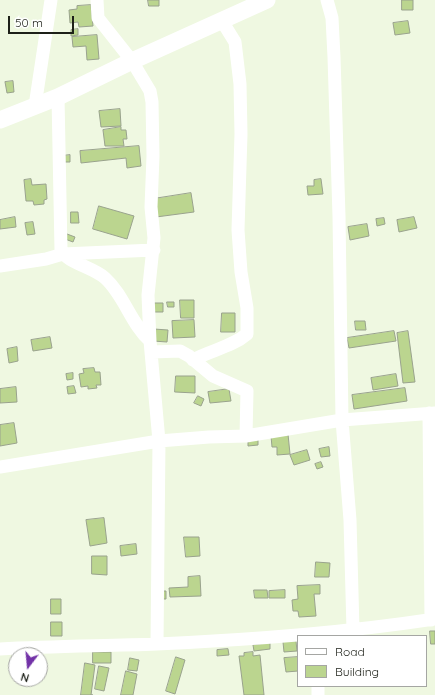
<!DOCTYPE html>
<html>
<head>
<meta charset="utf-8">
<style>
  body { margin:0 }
  #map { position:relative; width:435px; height:695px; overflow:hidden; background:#eff8e1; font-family:Quicksand,sans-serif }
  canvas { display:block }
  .legend { position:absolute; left:297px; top:635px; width:130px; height:52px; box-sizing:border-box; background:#fff; border:1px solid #a5a6a3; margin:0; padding:5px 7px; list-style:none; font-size:12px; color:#1d2018 }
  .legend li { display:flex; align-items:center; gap:8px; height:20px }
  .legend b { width:20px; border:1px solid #a5a6a3 }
  .north { position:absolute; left:8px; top:647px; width:40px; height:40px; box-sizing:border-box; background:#fff; border:1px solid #a5a6a3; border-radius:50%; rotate:196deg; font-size:11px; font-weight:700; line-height:16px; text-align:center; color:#1d2018 }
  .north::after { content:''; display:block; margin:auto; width:14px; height:18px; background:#7232a7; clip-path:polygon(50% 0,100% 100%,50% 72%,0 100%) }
  .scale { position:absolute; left:8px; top:16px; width:66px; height:18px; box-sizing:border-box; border:2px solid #1d2018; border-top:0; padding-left:5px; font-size:12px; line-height:14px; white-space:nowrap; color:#1d2018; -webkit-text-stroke:3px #fff; paint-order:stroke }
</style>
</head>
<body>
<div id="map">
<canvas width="435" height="695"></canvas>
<ul class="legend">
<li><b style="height:5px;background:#fff"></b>Road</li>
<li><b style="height:11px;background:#bbd58f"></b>Building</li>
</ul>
<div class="north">N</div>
<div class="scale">50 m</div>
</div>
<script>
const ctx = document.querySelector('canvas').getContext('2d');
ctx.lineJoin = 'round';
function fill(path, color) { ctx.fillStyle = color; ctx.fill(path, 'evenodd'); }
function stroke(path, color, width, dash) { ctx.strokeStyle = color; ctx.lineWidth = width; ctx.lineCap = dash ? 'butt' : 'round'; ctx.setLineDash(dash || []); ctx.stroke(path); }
const building = new Path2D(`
  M 148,0 L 159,0 L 159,6 L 149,6 Z
  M 402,0 L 413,0 L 413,10 L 402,10 Z
  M 91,5 L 93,26 L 79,27 L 78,22 L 70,23 L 69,10 L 77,9 L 77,6 Z
  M 408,21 L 410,33 L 395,35 L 393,23 Z
  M 78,29 L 78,35 L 71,36 L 71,30 Z
  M 97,35 L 99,59 L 87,60 L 86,46 L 73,47 L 72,37 Z
  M 13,81 L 14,92 L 7,93 L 5,82 Z
  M 120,109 L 121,126 L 101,127 L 99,111 Z
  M 121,127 L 121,130 L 126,130 L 127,139 L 123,139 L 124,146 L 105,146 L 103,130 Z
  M 139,146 L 141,166 L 127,168 L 126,158 L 81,163 L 80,151 Z
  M 70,155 L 70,162 L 63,162 L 62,156 Z
  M 31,179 L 32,185 L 46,184 L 47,199 L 44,200 L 44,204 L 34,205 L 33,201 L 26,201 L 24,180 Z
  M 321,179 L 323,194 L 308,195 L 307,186 L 314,186 L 314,180 Z
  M 191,193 L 194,212 L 156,217 L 153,199 Z
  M 99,206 L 134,216 L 127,239 L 93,229 Z
  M 71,212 L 78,212 L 79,223 L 71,223 Z
  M 15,217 L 16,227 L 0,229 L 0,220 Z
  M 414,217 L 417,228 L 399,232 L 397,220 Z
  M 384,218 L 385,224 L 377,226 L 376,219 Z
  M 33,222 L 35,234 L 27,235 L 25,223 Z
  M 367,224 L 369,236 L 350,240 L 348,227 Z
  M 67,234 L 75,237 L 73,242 L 65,239 Z
  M 180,300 L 194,300 L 194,318 L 181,318 Z
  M 167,302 L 174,302 L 174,307 L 168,307 Z
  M 153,303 L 163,303 L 163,312 L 153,312 Z
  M 222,313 L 235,313 L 235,332 L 221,332 Z
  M 194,320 L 195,337 L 173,338 L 172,321 Z
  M 355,321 L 365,321 L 366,330 L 356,330 Z
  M 154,329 L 168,330 L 167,342 L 153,341 Z
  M 394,331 L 396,341 L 349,348 L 347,338 Z
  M 408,331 L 415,382 L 403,383 L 397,333 Z
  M 50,337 L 52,348 L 33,351 L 31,340 Z
  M 17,347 L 18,361 L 9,363 L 7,349 Z
  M 94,368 L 95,372 L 100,372 L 101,385 L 96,385 L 97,388 L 88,389 L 88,386 L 81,387 L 79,374 L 84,373 L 83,369 Z
  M 73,373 L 73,379 L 67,380 L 66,374 Z
  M 396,374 L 398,386 L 373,390 L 371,378 Z
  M 176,376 L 195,376 L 195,393 L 175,392 Z
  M 74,386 L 76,393 L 68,394 L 67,387 Z
  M 16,387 L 17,402 L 0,403 L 0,389 Z
  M 405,388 L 407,401 L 354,409 L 352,395 Z
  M 229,389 L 231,401 L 210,403 L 208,392 Z
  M 198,396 L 204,399 L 201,406 L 194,403 Z
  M 14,423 L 17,443 L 0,446 L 0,425 Z
  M 288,434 L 290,454 L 277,455 L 277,447 L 272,447 L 271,436 Z
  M 258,438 L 258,445 L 248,446 L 248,439 Z
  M 329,447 L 330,456 L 321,457 L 319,449 Z
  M 307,450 L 310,460 L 294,465 L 290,455 Z
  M 321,462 L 323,467 L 317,469 L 315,464 Z
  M 104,518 L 107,543 L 90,546 L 86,520 Z
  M 184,537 L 199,537 L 200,556 L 186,557 Z
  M 136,544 L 137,554 L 121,556 L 120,546 Z
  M 92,556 L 107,556 L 107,575 L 92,574 Z
  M 316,562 L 330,563 L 329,577 L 315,577 Z
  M 200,576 L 201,596 L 170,597 L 169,588 L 188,587 L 188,577 Z
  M 320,585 L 320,594 L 314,594 L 316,616 L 299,617 L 298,611 L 293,611 L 292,600 L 298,599 L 297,586 Z
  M 254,590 L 267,590 L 268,598 L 255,598 Z
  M 285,590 L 285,598 L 269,598 L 269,591 Z
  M 159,591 L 166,591 L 166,599 L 159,599 Z
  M 51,599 L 61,599 L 61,614 L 51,614 Z
  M 51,622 L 62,622 L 62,636 L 51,636 Z
  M 430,631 L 435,631 L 435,644 L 431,644 Z
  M 296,641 L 297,651 L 284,652 L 283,642 Z
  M 270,643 L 270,649 L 254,651 L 253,645 Z
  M 228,649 L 229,655 L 217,656 L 217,650 Z
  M 93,652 L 111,652 L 111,663 L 93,663 Z
  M 253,652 L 253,656 L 260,655 L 264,695 L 244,695 L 239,656 L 244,656 L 244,653 Z
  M 176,657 L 185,660 L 175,694 L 166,691 Z
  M 298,657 L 298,671 L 286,672 L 284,658 Z
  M 130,658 L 139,660 L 137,671 L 128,670 Z
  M 85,663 L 95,665 L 91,695 L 93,695 L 81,695 Z
  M 99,666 L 109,668 L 104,691 L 95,689 Z
  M 126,671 L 137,674 L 133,695 L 121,695 Z`);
const minor = new Path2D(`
  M 97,0 L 98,18 L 132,61 L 150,91 L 152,102 L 153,156 L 151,207 L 154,238 L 148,295 L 150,341
  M 327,0 L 332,18 L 334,57 L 339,216 L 342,420 L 350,520 L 353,630
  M 35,106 L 51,0
  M 0,266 L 46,259 L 63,254 L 154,250
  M 152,352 L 180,351 L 189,356 L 213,376 L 247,391 L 246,436
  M 193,360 C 211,350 232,347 247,334 L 247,308 L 241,272 L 238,230 L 241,134 L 240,84 L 235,42 L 222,21
  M 429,413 L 431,620
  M 0,467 L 159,441 L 150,341 C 131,324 124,295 105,278 C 93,267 67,263 61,250 L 58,97
  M 157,644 L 159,441 L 209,437 L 246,436 L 342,420 L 435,413
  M 0,649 C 53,646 105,646 157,644 C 250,640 343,633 435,619
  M 318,686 L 318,695`);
const major = new Path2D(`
  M 0,120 L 58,97 L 132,61 L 267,0`);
fill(building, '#bbd58f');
stroke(building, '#99a28d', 1);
stroke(minor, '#fff', 13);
stroke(major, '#fff', 17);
</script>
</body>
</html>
